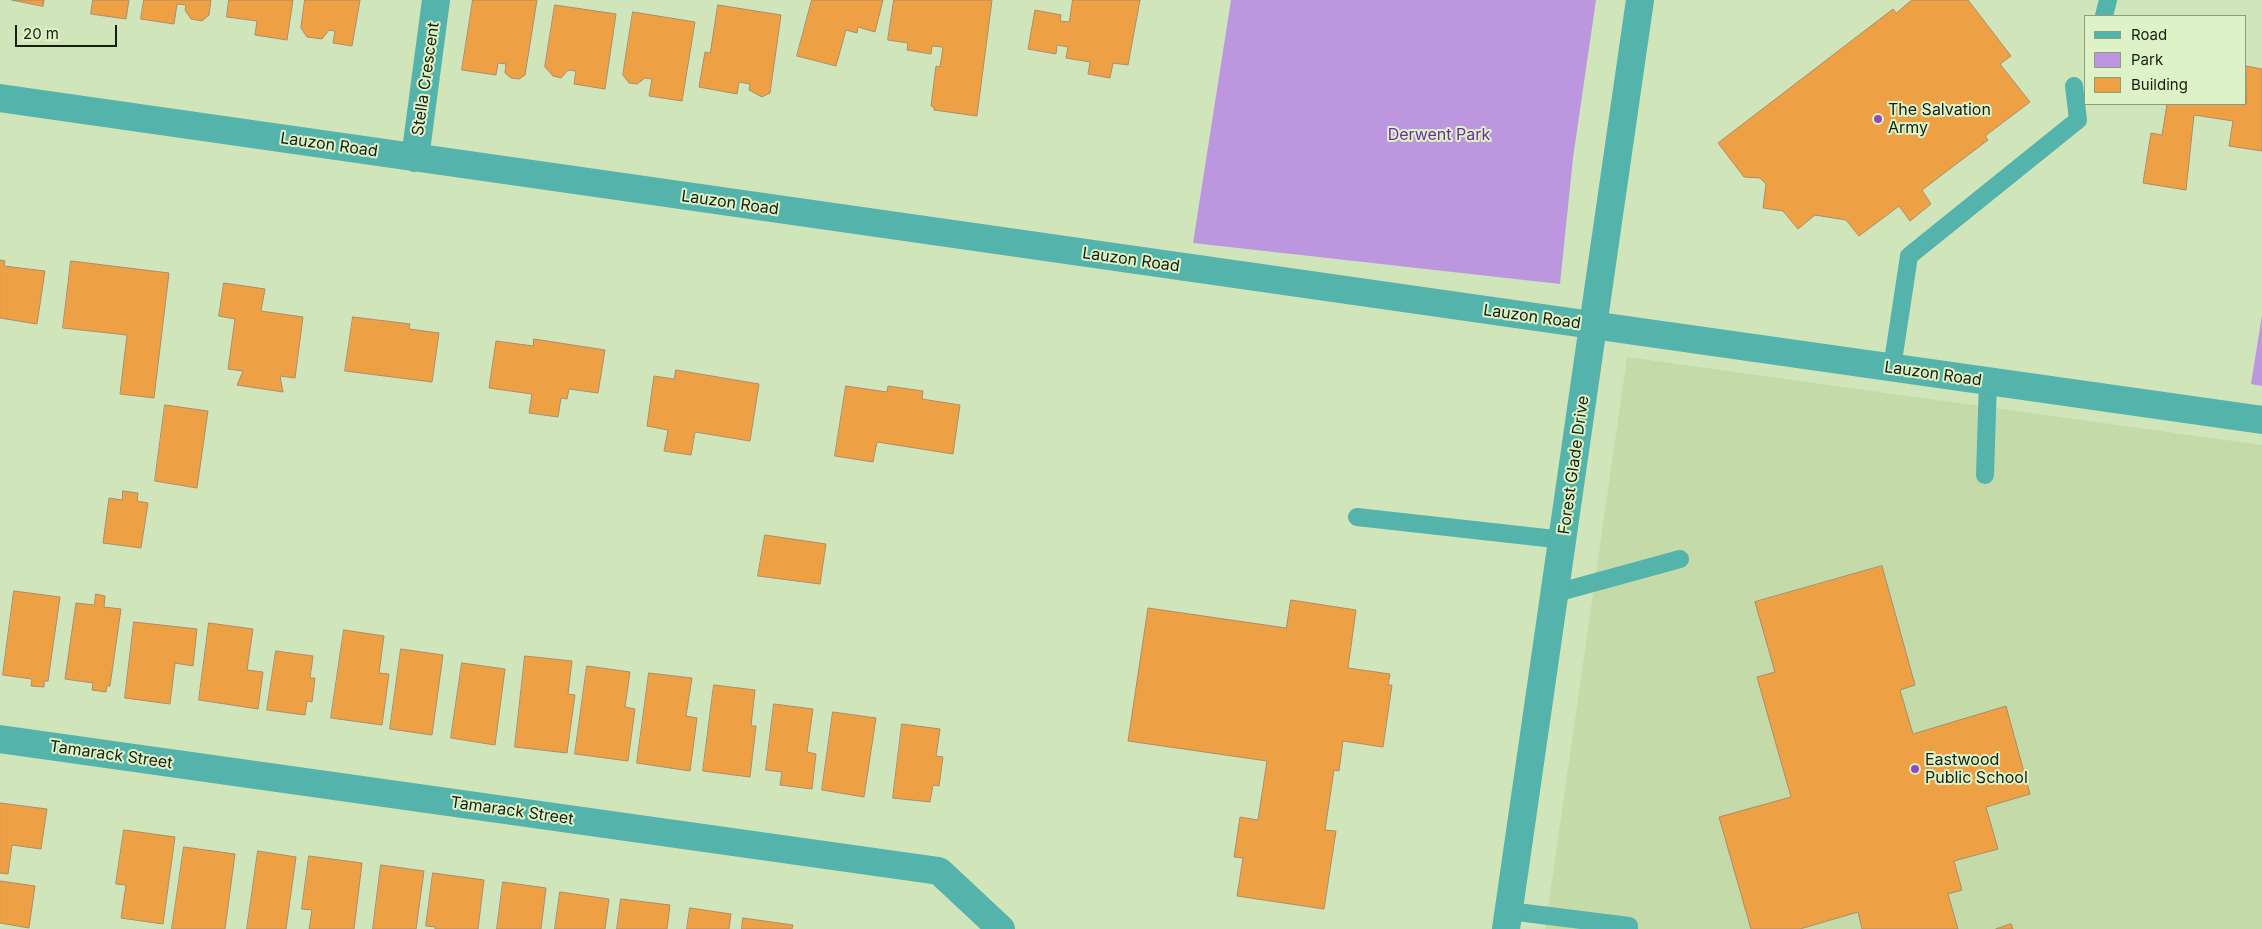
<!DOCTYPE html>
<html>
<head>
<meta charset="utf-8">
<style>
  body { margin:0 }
  #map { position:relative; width:2262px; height:929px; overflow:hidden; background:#d1e5ba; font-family:Inter,sans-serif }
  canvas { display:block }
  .legend { position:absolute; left:2084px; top:15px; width:162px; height:90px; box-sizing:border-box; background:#def2c7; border:1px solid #8e9d7d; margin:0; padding:6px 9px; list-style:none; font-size:15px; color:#171e0e }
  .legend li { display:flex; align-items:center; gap:10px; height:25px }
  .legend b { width:25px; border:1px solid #8e9d7d }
  .scale { position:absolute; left:15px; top:25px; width:102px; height:22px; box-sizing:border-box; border:2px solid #171e0e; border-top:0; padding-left:6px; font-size:15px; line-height:18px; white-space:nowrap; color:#171e0e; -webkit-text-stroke:4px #def2c7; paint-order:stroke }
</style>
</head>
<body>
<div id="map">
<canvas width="2262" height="929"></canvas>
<ul class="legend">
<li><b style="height:6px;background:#54b3aa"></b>Road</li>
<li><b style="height:14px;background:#bc97df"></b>Park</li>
<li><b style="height:14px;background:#eea144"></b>Building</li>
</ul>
<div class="scale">20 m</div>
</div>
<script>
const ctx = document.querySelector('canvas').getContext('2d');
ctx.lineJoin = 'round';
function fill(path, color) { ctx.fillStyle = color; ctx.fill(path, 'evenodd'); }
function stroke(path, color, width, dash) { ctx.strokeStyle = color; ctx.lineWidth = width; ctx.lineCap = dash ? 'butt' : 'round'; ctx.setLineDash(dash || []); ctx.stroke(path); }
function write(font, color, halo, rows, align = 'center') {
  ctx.font = font + ' Inter,sans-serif'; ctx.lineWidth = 4; ctx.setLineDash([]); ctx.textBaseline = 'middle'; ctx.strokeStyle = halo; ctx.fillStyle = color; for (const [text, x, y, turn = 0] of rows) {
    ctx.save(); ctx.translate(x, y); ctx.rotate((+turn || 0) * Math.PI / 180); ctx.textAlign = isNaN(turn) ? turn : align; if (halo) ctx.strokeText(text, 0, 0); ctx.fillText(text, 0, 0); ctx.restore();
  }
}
const built = new Path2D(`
  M 1627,357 L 2262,445 L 2262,929 L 1545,929 Z`);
const green = new Path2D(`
  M 1231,0 L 1596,0 L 1573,158 L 1560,284 L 1193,243 Z
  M 2262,315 L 2262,386 L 2251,384 Z`);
const building = new Path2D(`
  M 12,0 L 44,0 L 43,6 Z
  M 93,0 L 129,0 L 126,19 L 91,14 Z
  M 144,0 L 211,0 L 209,15 L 202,21 L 191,19 L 185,10 L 186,5 L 177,4 L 174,24 L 141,19 Z
  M 229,0 L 293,0 L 287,40 L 255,35 L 257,21 L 227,17 Z
  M 305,0 L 360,0 L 352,46 L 333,43 L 335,31 L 329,30 L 322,39 L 307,37 L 301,28 Z
  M 473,0 L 537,0 L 525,75 L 519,79 L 511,78 L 505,73 L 506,64 L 498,63 L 496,75 L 462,70 Z
  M 812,0 L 883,0 L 875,32 L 858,27 L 857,33 L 846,30 L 836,66 L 797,56 Z
  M 894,0 L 992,0 L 977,116 L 934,110 L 934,107 L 931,106 L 936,66 L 940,67 L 943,47 L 932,46 L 931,54 L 907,50 L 908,43 L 888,40 Z
  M 1073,0 L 1140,0 L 1128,65 L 1113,63 L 1110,78 L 1088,74 L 1090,62 L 1066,58 L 1068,47 L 1057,45 L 1056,54 L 1028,49 L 1035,10 L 1061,15 L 1060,21 L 1069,22 Z
  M 1912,0 L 1968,0 L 2011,56 L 2000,64 L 2030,102 L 1985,136 L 1988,140 L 1922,190 L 1931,204 L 1910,221 L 1899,206 L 1859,236 L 1846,220 L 1815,215 L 1798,229 L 1783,211 L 1763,208 L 1766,184 L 1760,178 L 1744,177 L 1718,143 L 1893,9 L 1896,13 Z
  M 555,5 L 616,14 L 605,89 L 574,84 L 576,71 L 568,70 L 561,78 L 553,76 L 545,67 Z
  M 718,5 L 781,15 L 770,93 L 762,97 L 749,90 L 750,84 L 739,82 L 737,94 L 699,87 L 705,52 L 710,53 Z
  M 633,12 L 695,22 L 682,101 L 649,96 L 652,79 L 645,78 L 637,84 L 629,83 L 623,75 Z
  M 2246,66 L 2262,69 L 2262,151 L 2229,146 L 2233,121 L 2194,115 L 2186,190 L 2143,183 L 2151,133 L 2162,135 L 2167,104 L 2246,104 Z
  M 0,260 L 5,261 L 4,266 L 45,271 L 37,324 L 0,318 Z
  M 71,261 L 169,273 L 154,398 L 120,394 L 127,335 L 63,328 Z
  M 224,283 L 265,289 L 261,311 L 303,317 L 295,378 L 280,376 L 283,392 L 237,385 L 243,371 L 228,369 L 235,319 L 219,316 Z
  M 353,317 L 410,324 L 409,329 L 439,333 L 432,382 L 345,371 Z
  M 534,339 L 605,350 L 598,393 L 569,389 L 567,399 L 561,398 L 558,417 L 529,413 L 532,394 L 489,388 L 496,341 L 533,346 Z
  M 676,370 L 759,384 L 750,441 L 695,432 L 691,455 L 664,451 L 668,430 L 647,426 L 654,376 L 674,379 Z
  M 846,386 L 887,392 L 888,386 L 923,391 L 922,399 L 960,405 L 953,454 L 877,442 L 873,462 L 835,456 Z
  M 165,405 L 208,411 L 197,488 L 155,481 Z
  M 123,491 L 138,493 L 137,501 L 148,503 L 141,548 L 103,543 L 109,498 L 122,500 Z
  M 765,535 L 826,544 L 820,584 L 758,576 Z
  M 1882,566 L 1915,685 L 1900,690 L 1913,734 L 2006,706 L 2030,794 L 1986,807 L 1998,849 L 1954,861 L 1962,890 L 1948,894 L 1958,929 L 1862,929 L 1858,912 L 1800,929 L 1751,929 L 1719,817 L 1791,797 L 1757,677 L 1775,672 L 1755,602 Z
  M 14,591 L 60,597 L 48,681 L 44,681 L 44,687 L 31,686 L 32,679 L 3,675 Z
  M 96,594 L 105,596 L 104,607 L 121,609 L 110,686 L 107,686 L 106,692 L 92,690 L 93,683 L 65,679 L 76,603 L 94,605 Z
  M 1291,600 L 1356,610 L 1348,668 L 1390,674 L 1388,685 L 1392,685 L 1383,747 L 1343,741 L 1339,771 L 1334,770 L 1325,830 L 1336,831 L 1324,909 L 1237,896 L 1243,858 L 1234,857 L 1240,817 L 1258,820 L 1267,761 L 1128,741 L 1148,608 L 1286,628 Z
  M 134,622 L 197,629 L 193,666 L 175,663 L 170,704 L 125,698 Z
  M 209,623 L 253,629 L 247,670 L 263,672 L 258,709 L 199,700 Z
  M 344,630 L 384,636 L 379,673 L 389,674 L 382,725 L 331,718 Z
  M 401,649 L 443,655 L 432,735 L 390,729 Z
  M 276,651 L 313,656 L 310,678 L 315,678 L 312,702 L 307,701 L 305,715 L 267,710 Z
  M 525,656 L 572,661 L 568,694 L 575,695 L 567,753 L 515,747 Z
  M 462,663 L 505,669 L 495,745 L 451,738 Z
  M 587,666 L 630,672 L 625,707 L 635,709 L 628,761 L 575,754 Z
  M 649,673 L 692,678 L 686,716 L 697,718 L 690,771 L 637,763 Z
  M 714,685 L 755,690 L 751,726 L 756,726 L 750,777 L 703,771 Z
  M 774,704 L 813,709 L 807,752 L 816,754 L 812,789 L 780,785 L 782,772 L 766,770 Z
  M 833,712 L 876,718 L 864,797 L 822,790 Z
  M 902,724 L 940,729 L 936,756 L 943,757 L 939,786 L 933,785 L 930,802 L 893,798 Z
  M 0,803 L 47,809 L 41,849 L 12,845 L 8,874 L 0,873 Z
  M 124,830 L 175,837 L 163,924 L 121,918 L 126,885 L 116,884 Z
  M 184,847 L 235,854 L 225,929 L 172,929 Z
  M 258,851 L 296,857 L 286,929 L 247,929 Z
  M 309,856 L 362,863 L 354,929 L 309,929 L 312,910 L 302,909 Z
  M 381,865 L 424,871 L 416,929 L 373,929 Z
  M 433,873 L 484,880 L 478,929 L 435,929 L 435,927 L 426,926 Z
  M 0,881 L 35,886 L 29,928 L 0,923 Z
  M 503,882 L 546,888 L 541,929 L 497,929 Z
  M 560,892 L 609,899 L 605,929 L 555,929 Z
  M 621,899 L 670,905 L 667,929 L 617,929 Z
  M 690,908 L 731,914 L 729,929 L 687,929 Z
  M 743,918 L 793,925 L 792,929 L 742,929 Z
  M 2011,924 L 2013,929 L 1996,929 Z`);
const service = new Path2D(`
  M 2104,16 L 2108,0
  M 1892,368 L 1909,256 L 2078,120 L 2074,86
  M 1985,475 L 1988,381
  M 1357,517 L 1564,540
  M 1556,593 L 1680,559
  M 1509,911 L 1629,926 L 1629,929`);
const minor = new Path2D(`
  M 0,98 L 1592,325
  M 415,158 L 436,0
  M 0,739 L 939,871 L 1001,929`);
const tertiary = new Path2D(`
  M 1592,325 L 2262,420
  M 1506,929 L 1640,0`);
const markers = [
  [1878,119,5,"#8d4bc0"],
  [1915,769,5,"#8d4bc0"]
];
const streetNames = [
  ["Stella Crescent",426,79,-82],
  ["Lauzon Road",329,145,8],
  ["Lauzon Road",730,203,8],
  ["Lauzon Road",1131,260,8],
  ["Lauzon Road",1532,317,8],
  ["Lauzon Road",1933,374,8],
  ["Forest Glade Drive",1574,465,-82],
  ["Tamarack Street",111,755,8],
  ["Tamarack Street",512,811,8]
];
const poiNames = [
  ["The Salvation",1888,110],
  ["Army",1888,128],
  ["Eastwood",1925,760],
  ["Public School",1925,778]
];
const parkNames = [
  ["Derwent Park",1439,135]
];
fill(built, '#c4dba9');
fill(green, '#bc97df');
fill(building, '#eea144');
stroke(building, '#ac8c6a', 1);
stroke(service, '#54b3aa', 18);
stroke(minor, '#54b3aa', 28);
stroke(tertiary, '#54b3aa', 28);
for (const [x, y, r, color] of markers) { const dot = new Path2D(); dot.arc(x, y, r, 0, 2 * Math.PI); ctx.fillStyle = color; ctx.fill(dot); stroke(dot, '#def2c7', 2); }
write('16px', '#171e0e', '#def2c7', streetNames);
write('16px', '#171e0e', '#def2c7', poiNames, 'left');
write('16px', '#6d2e9a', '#def2c7', parkNames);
</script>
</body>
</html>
